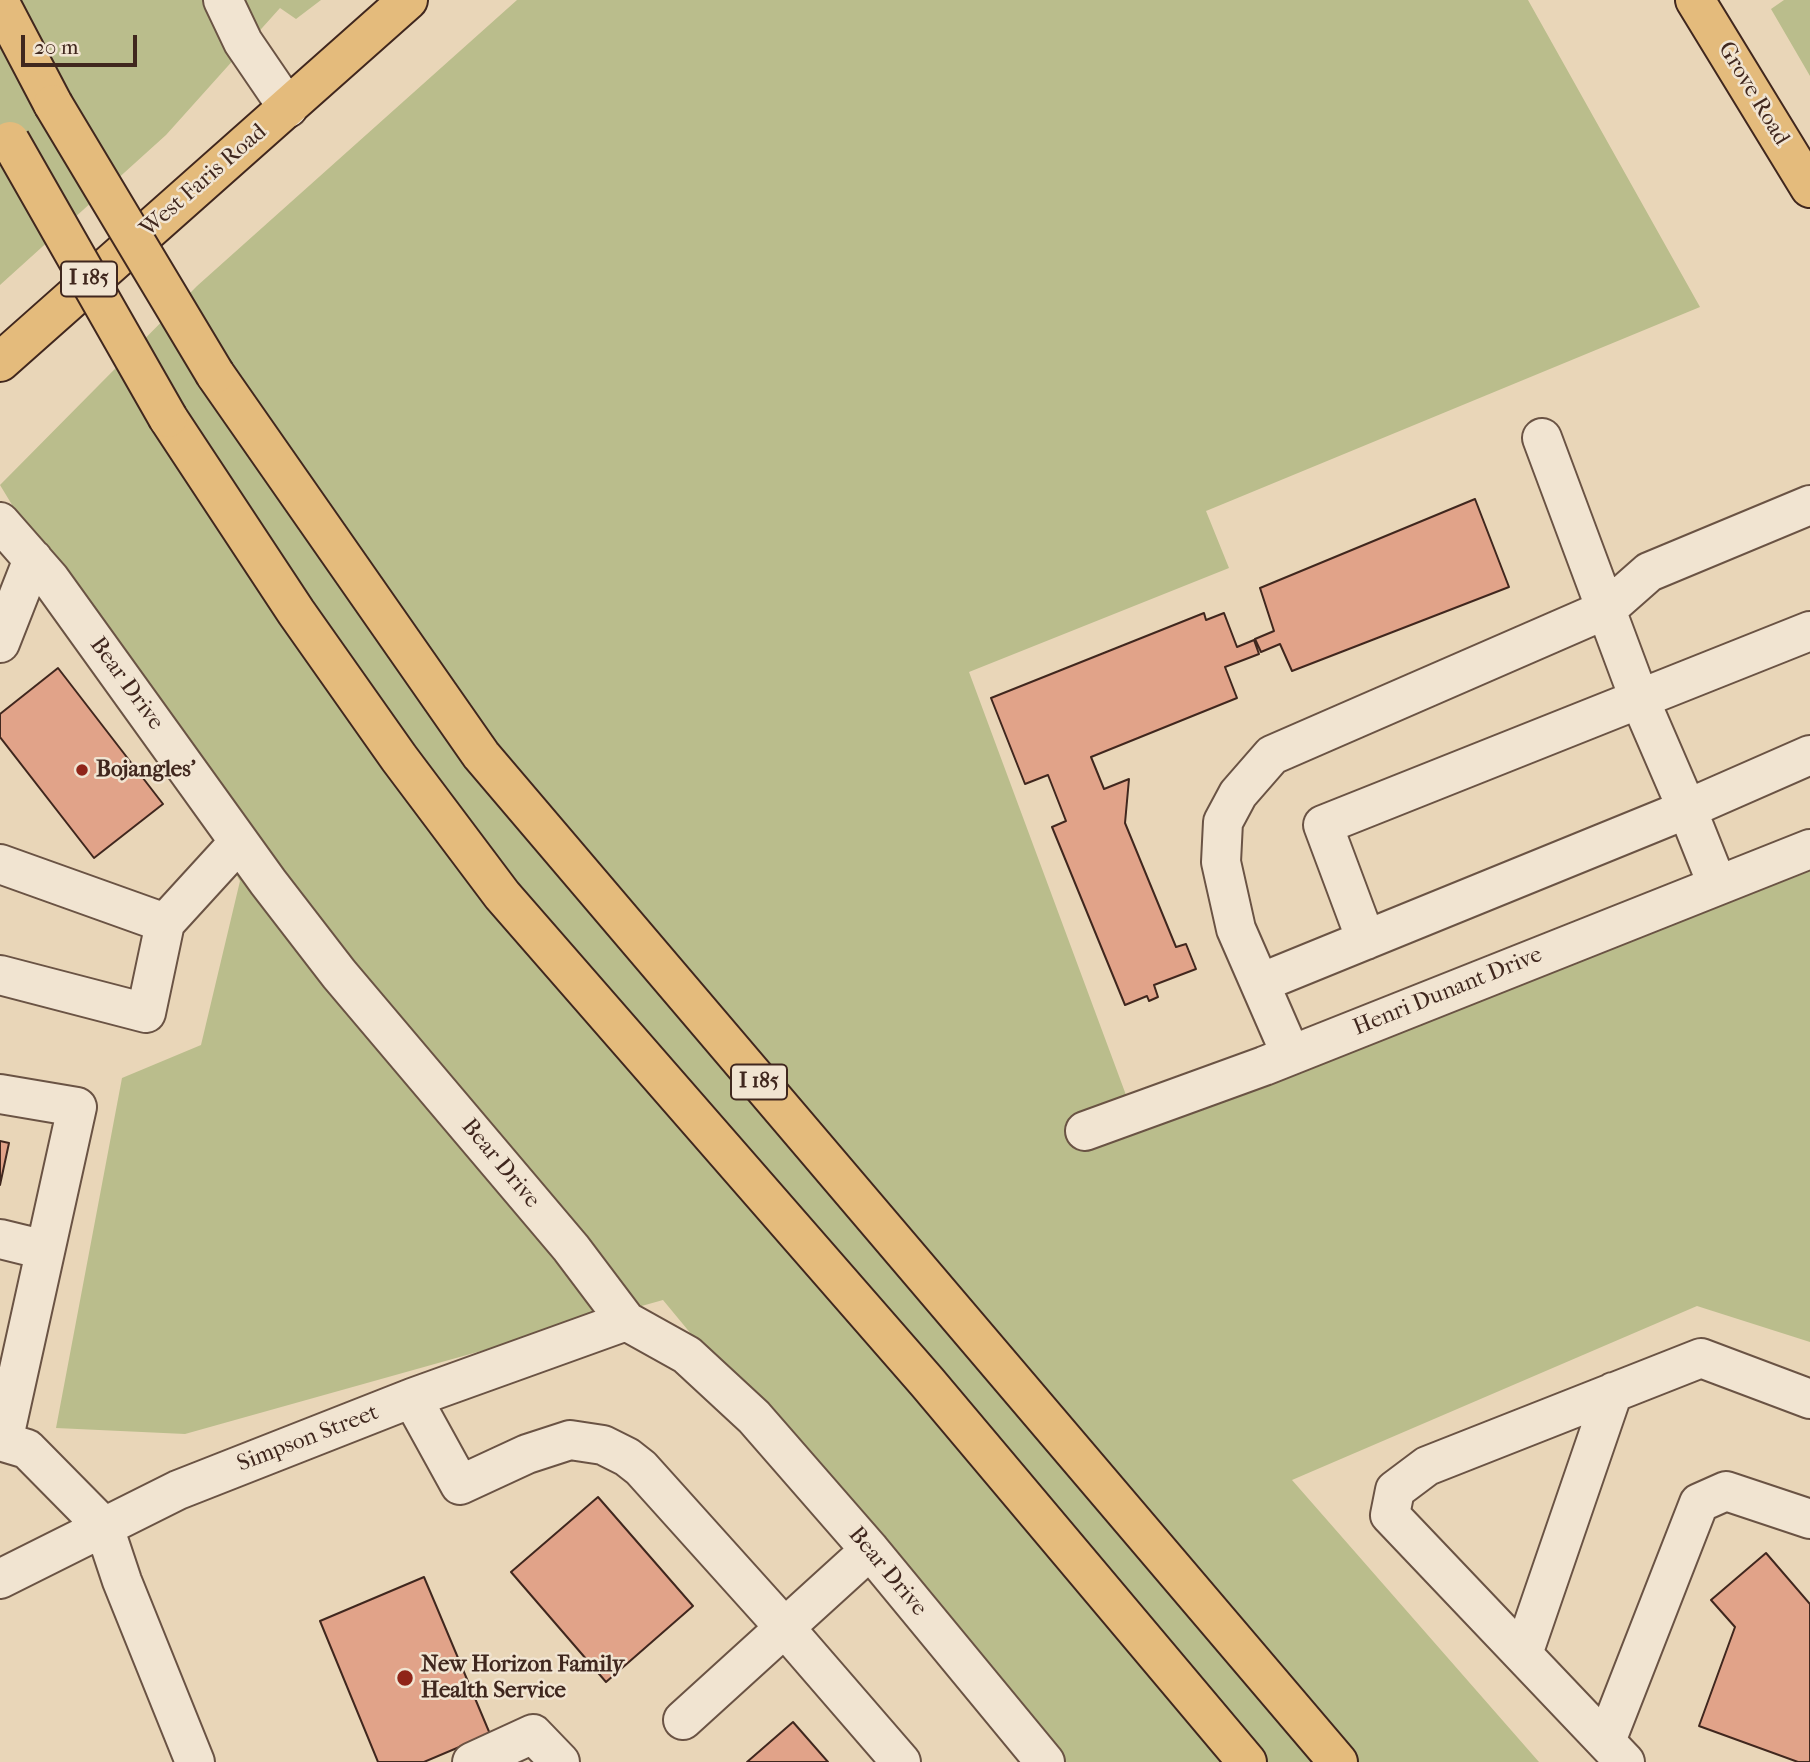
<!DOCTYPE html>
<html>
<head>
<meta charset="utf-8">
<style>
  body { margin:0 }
  #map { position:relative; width:1810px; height:1762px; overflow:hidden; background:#e9d6b8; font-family:"IM FELL French Canon",serif }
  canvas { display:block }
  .scale { position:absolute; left:21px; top:35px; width:116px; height:32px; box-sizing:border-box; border:4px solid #40271e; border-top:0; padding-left:9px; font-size:21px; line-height:24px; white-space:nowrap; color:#40271e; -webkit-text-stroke:5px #f1e4d1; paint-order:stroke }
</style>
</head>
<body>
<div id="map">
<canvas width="1810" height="1762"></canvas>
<div class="scale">20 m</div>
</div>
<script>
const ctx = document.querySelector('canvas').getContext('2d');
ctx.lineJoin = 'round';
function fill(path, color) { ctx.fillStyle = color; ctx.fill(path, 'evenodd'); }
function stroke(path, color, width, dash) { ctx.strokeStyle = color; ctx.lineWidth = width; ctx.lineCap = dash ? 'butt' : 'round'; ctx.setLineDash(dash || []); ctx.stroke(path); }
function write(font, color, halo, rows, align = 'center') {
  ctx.font = font + ' "IM FELL French Canon",serif'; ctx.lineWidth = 5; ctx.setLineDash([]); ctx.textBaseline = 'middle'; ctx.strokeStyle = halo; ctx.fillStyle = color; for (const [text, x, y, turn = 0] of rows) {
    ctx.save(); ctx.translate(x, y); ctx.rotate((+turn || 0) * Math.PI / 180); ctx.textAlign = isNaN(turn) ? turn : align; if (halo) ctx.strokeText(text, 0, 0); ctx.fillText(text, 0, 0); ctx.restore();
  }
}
const green = new Path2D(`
  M 0,0 L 321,0 L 296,19 L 280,8 L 166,135 L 0,285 Z
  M 517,0 L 1528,0 L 1700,307 L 1206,511 L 1229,568 L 969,672 L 1139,1130 L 1539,978 L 1810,871 L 1810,1342 L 1697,1306 L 1292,1480 L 1539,1762 L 1045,1762 L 663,1300 L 185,1434 L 56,1428 L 122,1078 L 201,1045 L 240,881 L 0,485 L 197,286 Z
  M 1784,0 L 1810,0 L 1810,76 L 1771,9 Z`);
const building = new Path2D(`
  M 1475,499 L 1509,587 L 1292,671 L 1280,644 L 1261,652 L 1255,639 L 1274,631 L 1260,588 Z
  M 1204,613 L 1206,620 L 1224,613 L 1237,647 L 1254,640 L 1259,654 L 1225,667 L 1237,698 L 1091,757 L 1104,789 L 1129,779 L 1125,823 L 1176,947 L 1186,944 L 1196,969 L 1154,985 L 1158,997 L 1149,1001 L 1147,996 L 1125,1005 L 1052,827 L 1066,821 L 1048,775 L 1025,784 L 991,698 Z
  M 58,668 L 163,804 L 94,858 L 0,737 L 0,714 Z
  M 0,1141 L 9,1143 L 0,1185 Z
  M 598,1497 L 693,1606 L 606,1682 L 511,1572 Z
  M 1766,1553 L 1810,1604 L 1810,1762 L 1798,1762 L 1699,1726 L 1735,1627 L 1711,1600 Z
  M 424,1577 L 490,1734 L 424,1762 L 378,1762 L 320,1621 Z
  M 793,1722 L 828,1762 L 747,1762 Z`);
const minor = new Path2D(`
  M 223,0 L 243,42 L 288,108
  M 1542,438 L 1639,698 L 1687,809 L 1717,884
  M 0,522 L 50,579 L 268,882 L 339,974 L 571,1248 L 626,1321 L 687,1355 L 754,1417 L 870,1550 L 1045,1762
  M 0,643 L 33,559
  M 0,864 L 165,923 L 239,842
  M 1366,940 L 1323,825 L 1810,631
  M 0,975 L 146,1013 L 165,923
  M 1260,983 L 1687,809 L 1810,755
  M 1291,1055 L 1236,929 L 1221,862 L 1223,822 L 1238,794 L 1272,755 L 1607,609 L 1649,572 L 1810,505
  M 0,1094 L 77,1107 L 3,1442
  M 1085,1131 L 1264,1066 L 1810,849
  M 0,1239 L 45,1250
  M 412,1398 L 460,1485 L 527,1454 L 570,1440 L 603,1445 L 627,1457 L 641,1468 L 785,1628 L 901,1762
  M 0,1441 L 27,1449 L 104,1527 L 122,1581 L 195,1762
  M 0,1579 L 178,1490 L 412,1398 L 626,1321
  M 1523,1654 L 1613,1392
  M 683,1720 L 870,1550
  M 1606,1741 L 1699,1503 L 1726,1491 L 1810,1519
  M 472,1762 L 533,1734 L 560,1762
  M 1625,1762 L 1390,1515 L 1395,1490 L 1427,1466 L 1701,1358 L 1810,1399`);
const major = new Path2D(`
  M 1695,0 L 1810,188
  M 0,362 L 408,0`);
const highway = new Path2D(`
  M 0,3 L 53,104
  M 215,374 L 481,755 L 1338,1762
  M 168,418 L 296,612 L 399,758 L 502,895 L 927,1382 L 1247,1762`);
const highwayBridge = new Path2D(`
  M 53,104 L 215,374
  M 10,141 L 168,418`);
const markers = [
  [82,770,7,"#8f2418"],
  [405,1678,9,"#8f2418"]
];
const shields = [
  [89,279,56],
  [759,1082,56]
];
const shieldNames = [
  ["I 185",89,279],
  ["I 185",759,1082]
];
const streetNames = [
  ["Grove Road",1753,94,59],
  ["West Faris Road",204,181,-41],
  ["Bear Drive",126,684,54],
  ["Henri Dunant Drive",1448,992,-22],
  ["Bear Drive",500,1164,50],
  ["Simpson Street",308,1439,-21],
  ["Bear Drive",887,1572,50]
];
const poiNames = [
  ["Bojangles'",96,770],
  ["New Horizon Family",421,1665],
  ["Health Service",421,1691]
];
fill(green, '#babd8c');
fill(building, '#e1a389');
stroke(building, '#40271e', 2);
stroke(minor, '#6a5344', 42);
stroke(major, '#40271e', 42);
stroke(highway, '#40271e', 42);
stroke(minor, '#f1e4d1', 38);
stroke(major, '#e4bb7c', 38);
stroke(highway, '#e4bb7c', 38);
stroke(highwayBridge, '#40271e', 42, []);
stroke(highwayBridge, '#e4bb7c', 38);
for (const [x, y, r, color] of markers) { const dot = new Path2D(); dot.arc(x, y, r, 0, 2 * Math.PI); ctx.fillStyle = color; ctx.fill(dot); stroke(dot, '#f1e4d1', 2.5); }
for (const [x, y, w] of shields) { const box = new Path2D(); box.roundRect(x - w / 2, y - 17.5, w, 35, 5); ctx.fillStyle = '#f1e4d1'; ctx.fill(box); stroke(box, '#40271e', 2); }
write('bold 21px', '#40271e', null, shieldNames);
write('23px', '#40271e', '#f1e4d1', streetNames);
write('bold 23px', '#40271e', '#f1e4d1', poiNames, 'left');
</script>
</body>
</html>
